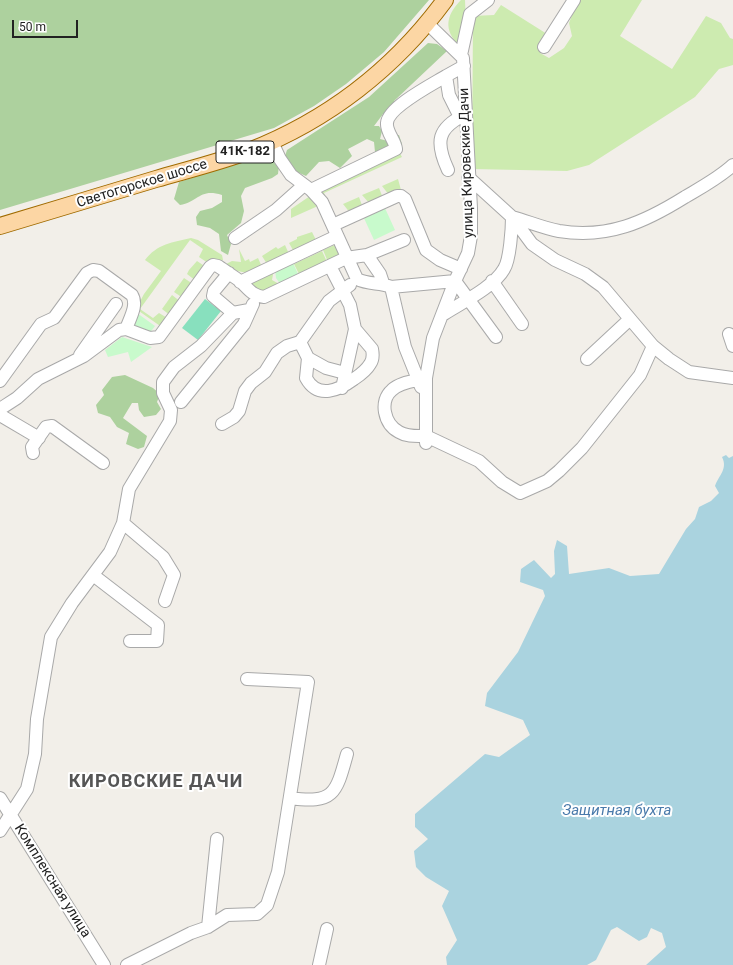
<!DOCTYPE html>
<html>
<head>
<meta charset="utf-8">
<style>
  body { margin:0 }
  #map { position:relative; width:733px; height:965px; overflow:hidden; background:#f2efe9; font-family:Roboto,sans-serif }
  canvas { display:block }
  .scale { position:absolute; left:12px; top:20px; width:66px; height:18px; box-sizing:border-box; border:2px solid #222; border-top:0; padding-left:5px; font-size:12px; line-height:14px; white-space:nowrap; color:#222; -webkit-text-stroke:3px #fff; paint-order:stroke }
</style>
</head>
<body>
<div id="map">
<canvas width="733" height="965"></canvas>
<div class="scale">50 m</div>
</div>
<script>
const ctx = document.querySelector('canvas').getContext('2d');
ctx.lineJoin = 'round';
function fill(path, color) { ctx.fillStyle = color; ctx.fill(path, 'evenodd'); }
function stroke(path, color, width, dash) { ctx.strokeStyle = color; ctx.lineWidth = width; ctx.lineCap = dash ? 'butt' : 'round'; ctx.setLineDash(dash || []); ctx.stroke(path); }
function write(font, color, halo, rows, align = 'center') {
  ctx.font = font + ' Roboto,sans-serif'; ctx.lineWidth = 4; ctx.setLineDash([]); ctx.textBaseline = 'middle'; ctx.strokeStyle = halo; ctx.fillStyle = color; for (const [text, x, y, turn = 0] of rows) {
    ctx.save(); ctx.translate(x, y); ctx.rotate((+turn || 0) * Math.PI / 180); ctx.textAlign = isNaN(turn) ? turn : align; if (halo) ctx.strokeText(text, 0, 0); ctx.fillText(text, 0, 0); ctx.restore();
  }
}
const grass = new Path2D(`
  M 461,0 L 465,0 L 466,24 L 462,42 L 456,42 C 443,27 448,13 461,0 Z
  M 578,0 L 642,0 L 620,36 L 672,69 L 706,16 L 721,23 L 730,38 L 733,39 L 733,65 L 719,69 L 695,97 L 589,165 L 567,171 L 472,169 L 473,16 L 494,15 L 501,5 L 547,34 L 540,46 L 540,53 L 549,58 L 564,48 L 572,36 L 569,23 Z
  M 398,150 L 402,157 L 324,193 L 325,195 L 321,194 L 321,189 Z
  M 398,179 L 401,190 L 389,195 L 382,186 Z
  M 379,188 L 383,198 L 370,204 L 362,195 Z
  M 310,196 L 318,206 L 291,218 L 291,209 Z
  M 359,197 L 363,208 L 351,214 L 343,204 Z
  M 312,232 L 317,242 L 294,252 L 289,243 L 297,239 L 297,237 Z
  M 191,238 L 198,240 L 222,255 L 223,260 L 219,262 L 212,258 L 208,263 L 199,257 L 203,249 L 190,240 L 140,309 L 153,318 L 159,313 L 169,319 L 163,328 L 136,309 L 144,294 L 161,271 L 145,260 C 157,244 173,242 191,238 Z
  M 337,244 L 340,252 L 339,257 L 328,262 L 323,250 Z
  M 285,245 L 289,254 L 267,264 L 262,256 L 276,247 L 278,249 Z
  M 239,249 L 245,261 L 249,259 L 250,262 L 258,258 L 262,267 C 245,275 240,273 224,265 L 232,261 L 241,262 Z
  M 322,251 L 327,262 L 300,276 L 294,264 Z
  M 197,261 L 206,267 L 196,281 L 187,274 L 189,270 Z
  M 274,269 L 272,280 L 281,285 L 267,293 L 251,287 L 251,281 Z
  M 184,278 L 193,284 L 183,298 L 174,292 Z
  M 172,295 L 181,302 L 171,316 L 162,309 Z`);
const forest = new Path2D(`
  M 0,0 L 429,0 L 384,52 L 346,84 L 314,106 L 274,128 L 0,210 Z
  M 428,43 L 437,44 L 447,51 L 394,101 L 395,106 L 388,115 L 383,114 L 374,126 L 379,126 L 382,131 L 380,139 L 388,141 L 395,135 L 399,135 L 402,144 L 380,153 L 375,152 L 374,142 L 367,139 L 348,149 L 352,156 L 340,168 L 329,161 L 319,162 L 306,176 L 295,171 L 285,156 L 287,150 L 369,97 Z
  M 262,155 L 272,157 L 279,165 L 278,174 L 272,178 L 245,188 L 241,196 L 244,211 L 241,223 L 227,235 L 231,244 L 228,255 L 221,251 L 219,234 L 210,228 L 197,225 L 196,217 L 200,211 L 212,208 L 222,202 L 222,195 C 199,188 199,202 180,205 L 174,199 L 179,182 Z
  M 125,375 L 153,388 L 160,394 L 157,402 L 161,409 L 156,415 L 144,417 L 139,410 L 138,403 L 132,403 L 123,418 L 147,436 L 144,447 L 138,449 L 126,444 L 129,433 L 117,427 L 110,417 L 98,413 L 96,405 L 104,395 L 102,390 L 112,377 Z`);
const park = new Path2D(`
  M 384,206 L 395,230 L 374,240 L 363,216 Z
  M 292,261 L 299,276 L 281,285 L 276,278 L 275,269 Z
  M 137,313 L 155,326 L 149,334 L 135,328 L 134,322 Z
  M 122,337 L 152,347 L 131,362 L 128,352 L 108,357 L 105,350 Z`);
const pitch = new Path2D(`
  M 205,299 L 221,311 L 198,340 L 182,328 Z`);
const water = new Path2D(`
  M 726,455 L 729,458 L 733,456 L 733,965 L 646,965 L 666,947 L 662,933 L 651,928 L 647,937 L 639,941 L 617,927 L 611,930 L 596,960 L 587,965 L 447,965 L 446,957 L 457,940 L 442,906 L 449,891 L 426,877 L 416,867 L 414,851 L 428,839 L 415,827 L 415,814 L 485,754 L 499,757 L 530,735 L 523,720 L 485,706 L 487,693 L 518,652 L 545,596 L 543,590 L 520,582 L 521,569 L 534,560 L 551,578 L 555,574 L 554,551 L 557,540 L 567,546 L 569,574 L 609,568 L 630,576 L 659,574 L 686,529 L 695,519 L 699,507 L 711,501 L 719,493 L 715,486 C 719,475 728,469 722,457 Z`);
const minor = new Path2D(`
  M 427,23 L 463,58 L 471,208 L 471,236 L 468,253 L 455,281 L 433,338 L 426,378 L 426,436 L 479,461 L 502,482 L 520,493 L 547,481 L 559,471 L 582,448 L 640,375 L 653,346
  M 544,47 L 574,0
  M 461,55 L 470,14 L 488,0
  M 460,117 L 449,95 L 446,76 L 464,66
  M 272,142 L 280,159 L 291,175 L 311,190 L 322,202 L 357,279 C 369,285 380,282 391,287 L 455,281 L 496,337
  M 448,170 C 435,142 437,128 466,114
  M 468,177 L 512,217 L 532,244 L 555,260 L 585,274 L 603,287 L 653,346 L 669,359 L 689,372 L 733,378
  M 311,190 L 396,149 C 395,140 386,132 387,123 C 388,107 433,84 446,76
  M 512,217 C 527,221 543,228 559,231 C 608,239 645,222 685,197 C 702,187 719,178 733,165
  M 333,225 L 397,196 L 401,196 L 405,199 L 426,250 L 440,260 L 461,269
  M 235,238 L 276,210 L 304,185
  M 367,255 L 380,274 L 383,283
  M 229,273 L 214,291 L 213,296 L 233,313
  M 492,281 L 522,324
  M 240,282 L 337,236
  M 391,287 L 405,347 L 421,387
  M 444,314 C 461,303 494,287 504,269 C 510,260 512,228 512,217
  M 729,334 L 733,346
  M 300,342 L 308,358 L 306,378 C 318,400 339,390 354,379 C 360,375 366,371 370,364 C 373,360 373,354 372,349 L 355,329 L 350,305 L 330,266
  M 80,355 L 116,304
  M 308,358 L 326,368 L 345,373
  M 587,359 L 630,319
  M 0,381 L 41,324 L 54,318 L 87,273 L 93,270 L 99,271 L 132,295 C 138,305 130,318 126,329
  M 342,388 L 355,329
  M 181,402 L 244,324 L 253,304
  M 0,409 L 17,398 L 38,379 L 84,356 L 119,330 L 126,329 L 150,338 L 159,337 L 210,267 L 213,265 L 218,266 C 225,271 233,276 240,281 C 248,288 252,296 264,297 L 346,258 L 367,255 L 404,240
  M 0,415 L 39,438
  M 222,424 L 234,417 L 239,411 L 245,391 L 251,383 L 265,372 L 277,353 L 287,346 L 300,342 L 329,301 L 350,285
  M 426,443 L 426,436 C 416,436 407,437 399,432 C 384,424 379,401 392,390 C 400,382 416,381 426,378
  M 33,453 L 32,447 L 46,427 L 52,426 L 103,463
  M 123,523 L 163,557 L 174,575 L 165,601
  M 93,575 L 158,625 L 157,641 L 130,641
  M 0,798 L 104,965
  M 290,798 C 334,804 336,794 347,754
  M 0,831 L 27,789 L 35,754 L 37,719 L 51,637 L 72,603 L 110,552 L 123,523 L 129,489 L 170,421 L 171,410 L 163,393 L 163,382 L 174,367 L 201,346 L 233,313 L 249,310
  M 208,927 L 217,839
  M 127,965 L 191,933 L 208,927 L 227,915 L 257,914 L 267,905 L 278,872 L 308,682 L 247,679
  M 319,965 L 327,929`);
const major = new Path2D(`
  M 0,226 C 52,210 104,195 156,179 C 187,170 219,162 249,151 C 328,120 395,68 445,0`);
const shields = [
  [245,152,58]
];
const shieldNames = [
  ["41К-182",245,152]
];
const streetNames = [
  ["улица Кировские Дачи",467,163,-92],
  ["Светогорское шоссе",142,184,-17],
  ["Комплексная улица",52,881,58]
];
const waterNames = [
  ["Защитная бухта",617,811]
];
const districtNames = [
  ["КИРОВСКИЕ ДАЧИ",156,782]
];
fill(grass, '#cdebb0');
fill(forest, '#add19e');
fill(park, '#c8facc');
fill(pitch, '#88e0be');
fill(water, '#aad3df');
stroke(minor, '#a9a9a9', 14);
stroke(major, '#a06b00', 18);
stroke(minor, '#fff', 12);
stroke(major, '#fcd6a4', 16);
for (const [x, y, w] of shields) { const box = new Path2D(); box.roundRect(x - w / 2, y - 11, w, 22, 3); ctx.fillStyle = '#fff'; ctx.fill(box); stroke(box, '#222', 1); }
write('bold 13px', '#222', null, shieldNames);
write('14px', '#222', '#fff', streetNames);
write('italic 15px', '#4a7aab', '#fff', waterNames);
ctx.letterSpacing = '1px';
write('bold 18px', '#555', '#fff', districtNames);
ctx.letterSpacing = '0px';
</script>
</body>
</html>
